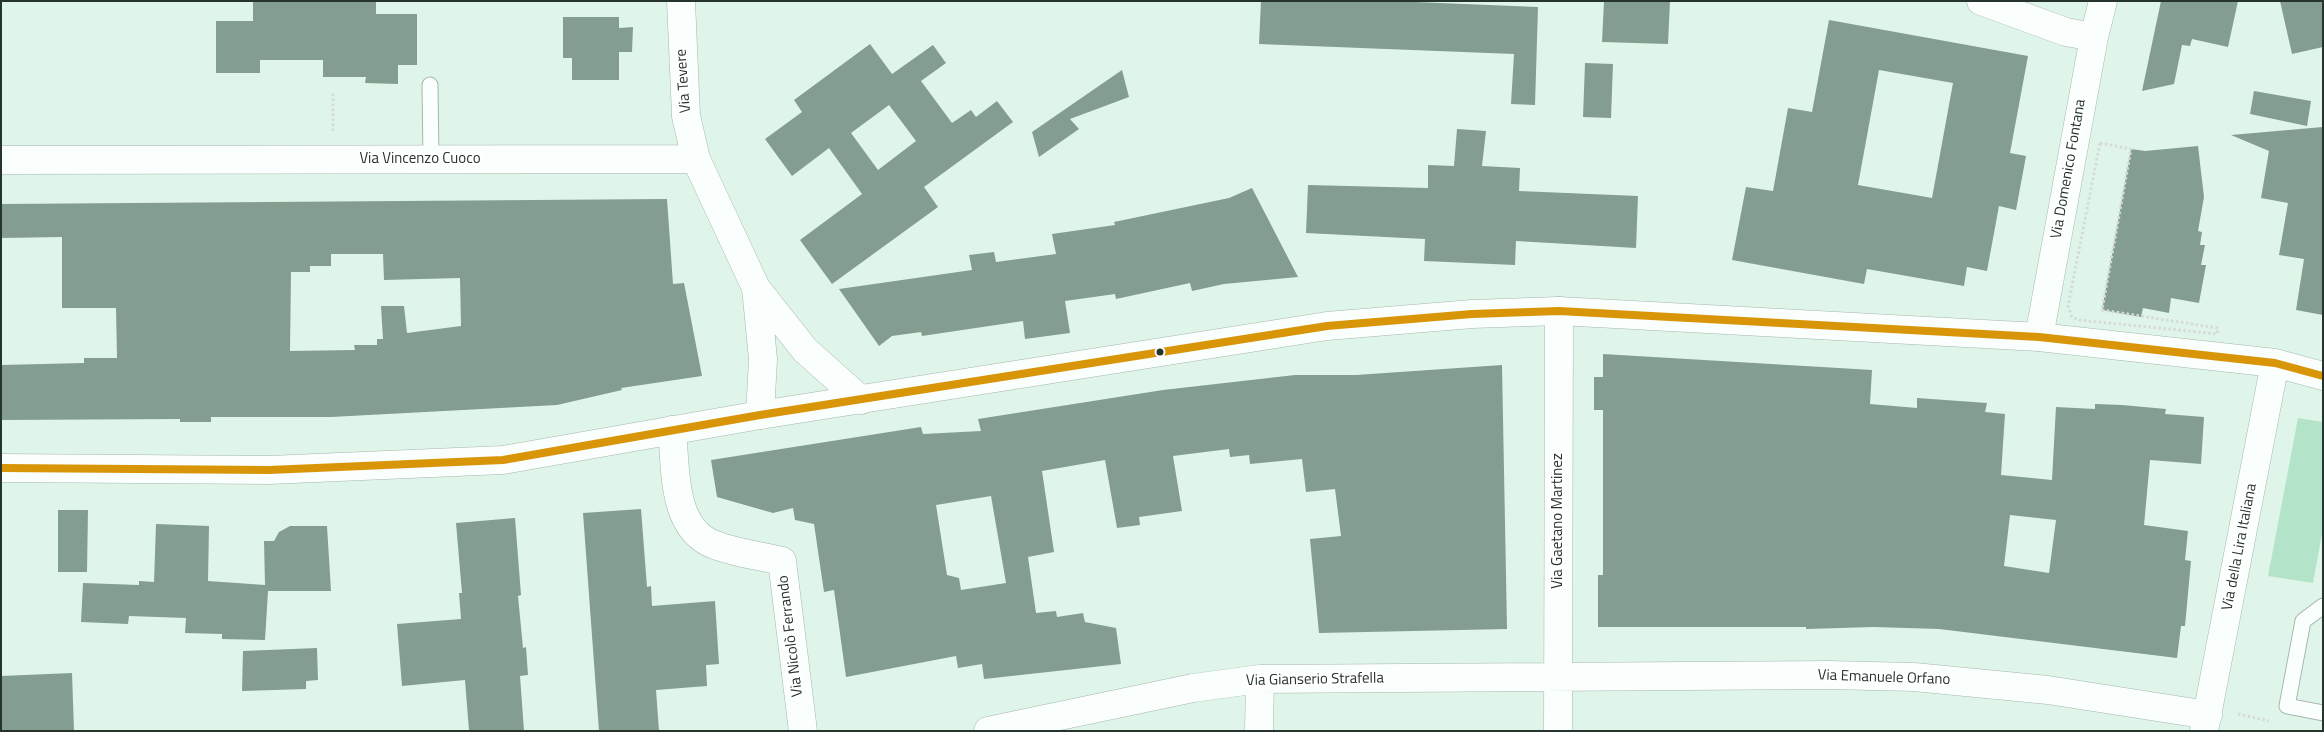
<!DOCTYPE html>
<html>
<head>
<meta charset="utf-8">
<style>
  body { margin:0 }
  #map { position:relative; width:2324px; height:732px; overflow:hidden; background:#e0f5e9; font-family:"Titillium Web",sans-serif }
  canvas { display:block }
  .frame { position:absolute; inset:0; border:2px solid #25342c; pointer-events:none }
</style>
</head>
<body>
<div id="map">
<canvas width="2324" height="732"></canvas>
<div class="frame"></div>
</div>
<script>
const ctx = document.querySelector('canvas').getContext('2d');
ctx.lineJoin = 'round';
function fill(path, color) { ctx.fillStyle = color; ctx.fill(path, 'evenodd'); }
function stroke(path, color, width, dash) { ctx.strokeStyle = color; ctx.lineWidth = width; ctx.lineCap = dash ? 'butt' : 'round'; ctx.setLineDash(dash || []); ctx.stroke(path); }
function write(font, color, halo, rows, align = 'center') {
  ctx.font = font + ' "Titillium Web",sans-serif'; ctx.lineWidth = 5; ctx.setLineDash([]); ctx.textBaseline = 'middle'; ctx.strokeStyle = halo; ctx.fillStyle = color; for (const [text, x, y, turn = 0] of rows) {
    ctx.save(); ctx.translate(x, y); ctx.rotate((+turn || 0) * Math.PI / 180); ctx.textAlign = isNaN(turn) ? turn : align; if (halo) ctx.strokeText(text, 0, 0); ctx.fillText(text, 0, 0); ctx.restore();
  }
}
const green = new Path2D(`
  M 2298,418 L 2323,422 L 2323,528 L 2313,583 L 2268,576 Z`);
const building = new Path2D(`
  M 253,1 L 376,1 L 376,14 L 417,14 L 417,65 L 398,65 L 398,84 L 365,83 L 366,77 L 323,77 L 323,60 L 260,60 L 260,73 L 216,73 L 216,21 L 253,21 Z
  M 1261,1 L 1391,1 L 1538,7 L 1535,105 L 1511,104 L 1514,54 L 1259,44 Z
  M 1604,1 L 1670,1 L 1668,44 L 1602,42 Z
  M 2161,1 L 2238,1 L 2228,47 L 2192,39 L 2190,46 L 2182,45 L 2174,84 L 2142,91 Z
  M 2280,1 L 2323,1 L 2323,47 L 2292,54 Z
  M 563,17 L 619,17 L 619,28 L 633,27 L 632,52 L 619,52 L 619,80 L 572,80 L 572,58 L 563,58 Z
  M 1829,20 L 2028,56 L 2010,153 L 2026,156 L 2016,210 L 1999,206 L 1987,271 L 1967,267 L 1964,286 L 1867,269 L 1864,284 L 1732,260 L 1746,187 L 1773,191 L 1788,108 L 1812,112 ZM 1879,70 L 1953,83 L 1932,198 L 1858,185 Z
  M 870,44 L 892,74 L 933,45 L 946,63 L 921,81 L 952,123 L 971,110 L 976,117 L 997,101 L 1013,122 L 924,187 L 938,207 L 832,284 L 800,240 L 862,194 L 829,148 L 792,176 L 765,139 L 802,112 L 794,100 ZM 889,105 L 916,141 L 878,170 L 851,133 Z
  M 1585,63 L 1613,64 L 1611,118 L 1583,117 Z
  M 1122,70 L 1129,97 L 1070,119 L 1079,129 L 1039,157 L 1032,132 Z
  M 2254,91 L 2311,101 L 2307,126 L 2250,114 Z
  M 2323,127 L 2323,315 L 2296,310 L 2304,259 L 2279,255 L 2288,203 L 2261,198 L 2269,151 L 2231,135 Z
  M 1457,129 L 1486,131 L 1482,166 L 1520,168 L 1519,191 L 1638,196 L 1636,248 L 1516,241 L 1515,265 L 1424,261 L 1425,239 L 1306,233 L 1308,185 L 1428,188 L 1428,165 L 1454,166 Z
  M 2198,146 L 2204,197 L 2198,231 L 2202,232 L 2200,245 L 2205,245 L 2201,265 L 2206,265 L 2199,303 L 2171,298 L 2169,313 L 2143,308 L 2141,317 L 2102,310 L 2131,149 L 2145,151 Z
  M 1252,188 L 1298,277 L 1224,284 L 1192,291 L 1190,283 L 1116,299 L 1115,294 L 1065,301 L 1070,333 L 1025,339 L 1023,321 L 922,336 L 921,332 L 892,336 L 879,346 L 839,289 L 972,270 L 969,255 L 994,252 L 996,262 L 1056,254 L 1052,234 L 1115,225 L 1114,222 L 1229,198 Z
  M 667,199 L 673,284 L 684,283 L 702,376 L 621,388 L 622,390 L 557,405 L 331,417 L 211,417 L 211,422 L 180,422 L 180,419 L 1,420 L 1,365 L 84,363 L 84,358 L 117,358 L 116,308 L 62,308 L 62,237 L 1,238 L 1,204 ZM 331,254 L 383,254 L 384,280 L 460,278 L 461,326 L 407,333 L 404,306 L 381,306 L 383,339 L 377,339 L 377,345 L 354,345 L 355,350 L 290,351 L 291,272 L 310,272 L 310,266 L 331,266 Z
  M 1603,354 L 1872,370 L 1870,404 L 1917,408 L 1917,398 L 1987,403 L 1985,412 L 2005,414 L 2001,475 L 2052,480 L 2056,407 L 2095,409 L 2095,404 L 2122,405 L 2166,409 L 2165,414 L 2204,417 L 2201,464 L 2150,460 L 2144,525 L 2188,531 L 2185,560 L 2191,561 L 2185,626 L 2181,626 L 2177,658 L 1939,629 L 1874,627 L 1806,629 L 1806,627 L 1598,627 L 1598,575 L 1603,575 L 1603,410 L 1594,410 L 1594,377 L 1603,377 ZM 2010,515 L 2056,520 L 2049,573 L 2004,566 Z
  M 1502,365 L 1507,629 L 1319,633 L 1310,539 L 1341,536 L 1335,489 L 1306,492 L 1302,459 L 1250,464 L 1249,455 L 1230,457 L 1229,449 L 1173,456 L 1182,511 L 1139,517 L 1140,525 L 1117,528 L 1105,460 L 1042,471 L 1054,552 L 1028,557 L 1036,613 L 1056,611 L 1057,617 L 1083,613 L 1085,622 L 1116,628 L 1121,664 L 984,679 L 982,664 L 958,668 L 956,656 L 846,677 L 834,590 L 824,592 L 814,524 L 795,520 L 793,508 L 773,513 L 717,497 L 711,460 L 921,427 L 923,434 L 981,431 L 978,419 L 1163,390 L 1295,375 L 1356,375 ZM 991,496 L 1006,583 L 961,590 L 959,578 L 947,575 L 936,505 Z
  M 641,509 L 647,587 L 651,586 L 652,606 L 715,601 L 719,664 L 706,665 L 707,686 L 656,690 L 659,731 L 599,731 L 583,513 Z
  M 58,510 L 88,510 L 87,572 L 58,572 Z
  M 515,518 L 521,595 L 518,596 L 523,648 L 526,647 L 528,675 L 520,676 L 524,731 L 469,731 L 465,680 L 402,686 L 397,624 L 461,619 L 459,593 L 462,593 L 456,523 Z
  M 156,524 L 209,526 L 208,581 L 265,585 L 264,541 L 274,541 L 279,532 L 290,526 L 327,526 L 331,591 L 268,591 L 265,640 L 222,639 L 222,634 L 185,633 L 186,618 L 129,616 L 128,624 L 81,622 L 83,583 L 139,585 L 139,581 L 154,582 Z
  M 317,648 L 318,680 L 306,681 L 306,689 L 242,691 L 243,651 Z
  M 72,673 L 74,731 L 1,731 L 1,676 Z`);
const path = new Path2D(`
  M 333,131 L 333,92
  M 2100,143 L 2131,149 L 2102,310 L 2218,328 L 2217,334 L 2078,320 L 2072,317 L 2068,306 Z
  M 2238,714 L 2269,721`);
const lane = new Path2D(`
  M 430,85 L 431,159
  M 2323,606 L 2303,621 L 2287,706 L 2323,713`);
const street = new Path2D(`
  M 681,1 L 686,116 L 696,159 L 756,288 L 805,350 L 861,400
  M 1981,1 L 2066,32 L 2094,37
  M 1,160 L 696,159
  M 756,288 L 763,359 L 760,415
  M 2039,337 L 2094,37 L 2103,1
  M 672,430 C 676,468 671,529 715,545 C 736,553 760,556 782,561 L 803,731
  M 988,731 L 1193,688 L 1260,679 L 1829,675 L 1914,677 L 2048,690 L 2208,715
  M 1259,731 L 1260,679
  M 1558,731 L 1559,311`);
const secondary = new Path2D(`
  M 1,468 L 269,470 L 503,460 L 760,415 L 1327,326 L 1472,314 L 1559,311 L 2039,337 L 2275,363 L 2323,376
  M 2204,731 L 2275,363`);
const bus1 = new Path2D(`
  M 1,468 L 269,470 L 503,460 L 760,415 L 1327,326 L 1472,314 L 1559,311 L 2039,337 L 2275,363 L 2323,376`);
const markers = [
  [1160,352,4.5,"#25342c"]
];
const streetNames = [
  ["Via Tevere",684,81,-94],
  ["Via Vincenzo Cuoco",420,159],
  ["Via Domenico Fontana",2069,169,-80],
  ["Via Gaetano Martinez",1558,521,-90],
  ["Via della Lira Italiana",2240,547,-79],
  ["Via Nicolò Ferrando",791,636,-97],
  ["Via Emanuele Orfano",1884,678,2],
  ["Via Gianserio Strafella",1315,680,-1]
];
fill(green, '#b3e4ca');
fill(building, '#849d91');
stroke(lane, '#a6b6ae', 17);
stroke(street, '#a6b6ae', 29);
stroke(secondary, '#a6b6ae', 29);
stroke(path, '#d5dbd7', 3, [2.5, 2.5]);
stroke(lane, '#fafefc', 15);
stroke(street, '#fafefc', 28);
stroke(secondary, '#fafefc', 28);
stroke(bus1, '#d89507', 8);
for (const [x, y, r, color] of markers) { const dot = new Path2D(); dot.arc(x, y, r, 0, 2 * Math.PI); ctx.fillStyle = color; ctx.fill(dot); stroke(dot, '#fff', 2); }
write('15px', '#25342c', '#fff', streetNames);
</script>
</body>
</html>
